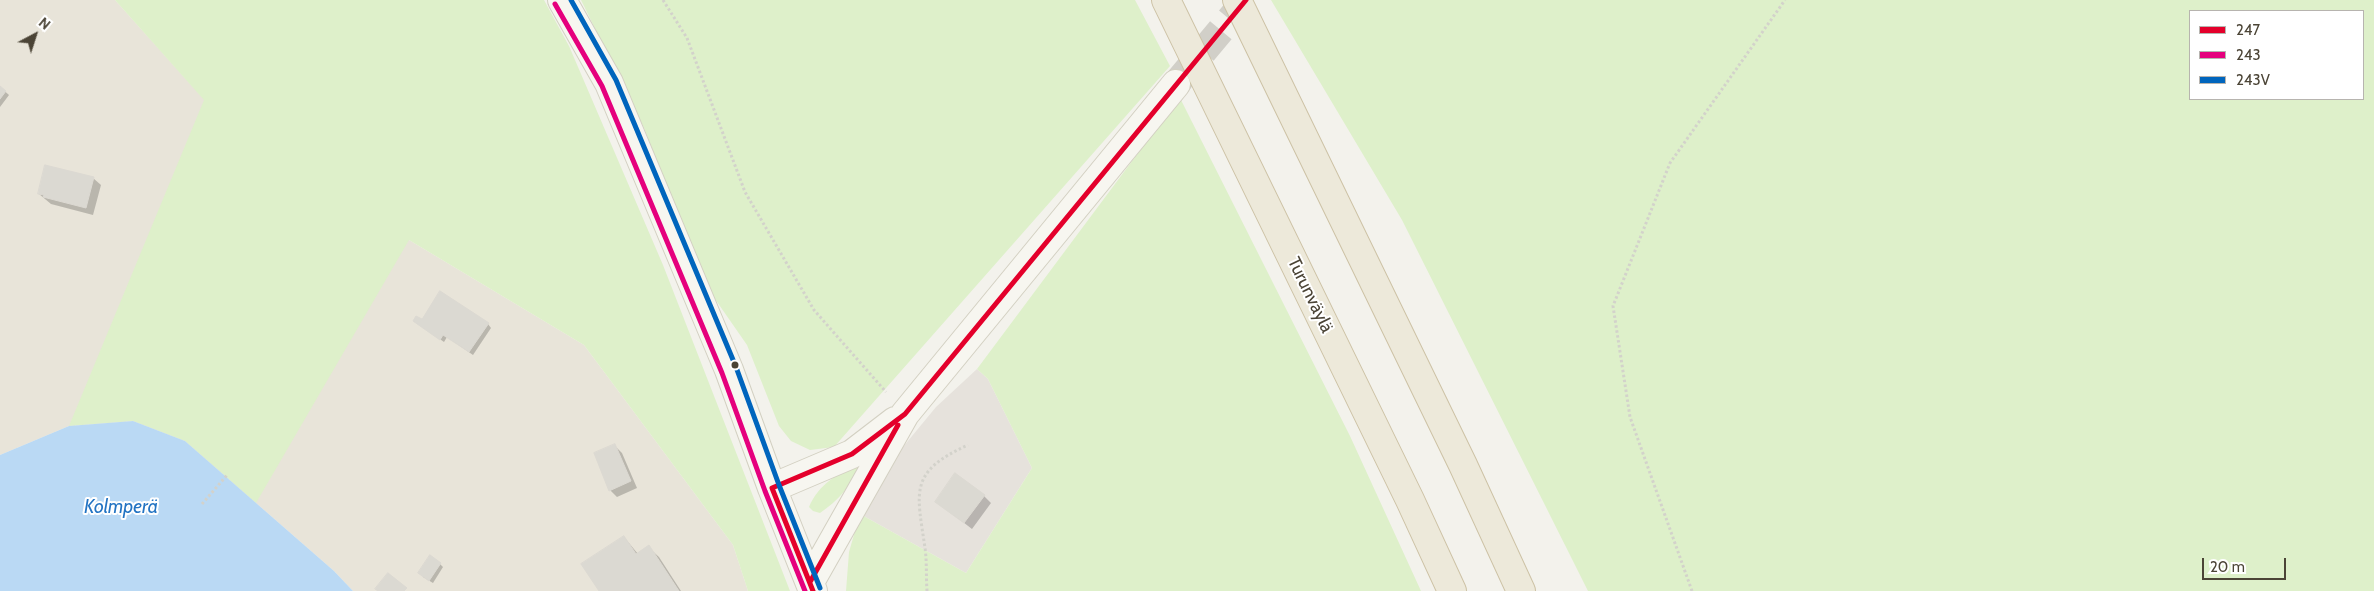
<!DOCTYPE html>
<html>
<head>
<meta charset="utf-8">
<style>
  body { margin:0 }
  #map { position:relative; width:2374px; height:591px; overflow:hidden; background:#f3f2ec; font-family:Cabin,sans-serif }
  canvas { display:block }
  .legend { position:absolute; left:2189px; top:10px; width:175px; height:90px; box-sizing:border-box; background:#fff; border:1px solid #b7b4af; margin:0; padding:6px 9px; list-style:none; font-size:15px; color:#4b4436 }
  .legend li { display:flex; align-items:center; gap:10px; height:25px }
  .legend b { width:25px; border:1px solid #b7b4af }
  .north { position:absolute; left:10px; top:10px; width:50px; height:50px; -webkit-text-stroke:4px #fff; paint-order:stroke; rotate:40deg; font-size:14px; font-weight:700; line-height:20px; text-align:center; color:#4b4436 }
  .north::after { content:''; display:block; margin:auto; width:18px; height:22px; background:#4b4436; clip-path:polygon(50% 0,100% 100%,50% 72%,0 100%) }
  .scale { position:absolute; left:2202px; top:558px; width:84px; height:22px; box-sizing:border-box; border:2px solid #4b4436; border-top:0; padding-left:6px; font-size:15px; line-height:18px; white-space:nowrap; color:#4b4436; -webkit-text-stroke:4px #fff; paint-order:stroke }
</style>
</head>
<body>
<div id="map">
<canvas width="2374" height="591"></canvas>
<ul class="legend">
<li><b style="height:6px;background:#e4002b"></b>247</li>
<li><b style="height:6px;background:#e5007d"></b>243</li>
<li><b style="height:6px;background:#0065bd"></b>243V</li>
</ul>
<div class="north">N</div>
<div class="scale">20 m</div>
</div>
<script>
const ctx = document.querySelector('canvas').getContext('2d');
ctx.lineJoin = 'round';
function fill(path, color) { ctx.fillStyle = color; ctx.fill(path, 'evenodd'); }
function stroke(path, color, width, dash) { ctx.strokeStyle = color; ctx.lineWidth = width; ctx.lineCap = dash ? 'butt' : 'round'; ctx.setLineDash(dash || []); ctx.stroke(path); }
function write(font, color, halo, rows, align = 'center') {
  ctx.font = font + ' Cabin,sans-serif'; ctx.lineWidth = 4; ctx.setLineDash([]); ctx.textBaseline = 'middle'; ctx.strokeStyle = halo; ctx.fillStyle = color; for (const [text, x, y, turn = 0] of rows) {
    ctx.save(); ctx.translate(x, y); ctx.rotate((+turn || 0) * Math.PI / 180); ctx.textAlign = isNaN(turn) ? turn : align; if (halo) ctx.strokeText(text, 0, 0); ctx.fillText(text, 0, 0); ctx.restore();
  }
}
const residential = new Path2D(`
  M 0,0 L 115,0 L 204,99 L 409,240 L 584,345 L 733,545 L 748,591 L 353,591 L 334,571 L 185,441 L 133,421 L 69,426 L 0,455 Z`);
const industrial = new Path2D(`
  M 977,369 L 988,379 L 1032,468 L 966,573 L 860,514 L 884,470 L 936,407 Z`);
const green = new Path2D(`
  M 115,0 L 544,0 L 569,46 L 663,265 L 790,591 L 748,591 L 733,545 L 584,345 L 409,240 L 256,503 L 185,441 L 133,421 L 69,426 L 204,100 Z
  M 581,0 L 1135,0 L 1170,66 L 834,447 L 810,450 L 791,441 L 779,426 L 747,345 L 706,286 L 644,128 Z
  M 1271,0 L 2374,0 L 2374,591 L 1588,591 L 1402,220 ZM 2190,11 L 2363,11 L 2363,99 L 2190,99 Z
  M 1181,100 L 1350,436 L 1421,591 L 846,591 L 849,552 L 860,514 L 966,573 L 1032,468 L 988,379 L 977,369 L 1153,133 Z
  M 858,464 L 861,468 C 850,486 838,501 820,513 L 813,511 L 809,507 C 819,484 837,474 858,464 Z`);
const water = new Path2D(`
  M 133,421 L 185,441 L 334,571 L 353,591 L 0,591 L 0,455 L 69,426 Z`);
const shadow = new Path2D(`
  M 0,87 L 9,95 L 0,107 Z
  M 93,178 L 101,185 L 93,215 L 51,204 L 39,194 Z
  M 422,320 L 488,324 L 491,328 L 473,355 L 447,337 L 444,342 L 414,321 Z
  M 615,446 L 622,453 L 637,488 L 617,497 L 610,490 Z
  M 984,496 L 991,503 L 972,529 L 937,502 Z
  M 624,537 L 638,554 L 648,547 L 659,557 L 681,591 L 601,591 Z
  M 440,564 L 443,567 L 433,583 L 423,577 Z`);
const building = new Path2D(`
  M 0,86 L 6,91 L 0,99 Z
  M 45,165 L 94,177 L 86,208 L 43,197 L 44,195 L 38,194 Z
  M 440,291 L 489,323 L 469,352 L 443,335 L 440,340 L 413,321 L 416,316 L 422,319 Z
  M 615,444 L 631,481 L 609,491 L 594,453 Z
  M 955,473 L 985,495 L 964,523 L 935,502 Z
  M 624,536 L 636,554 L 649,545 L 679,591 L 599,591 L 581,564 Z
  M 430,555 L 441,563 L 429,581 L 418,573 Z
  M 388,573 L 407,588 L 404,591 L 378,591 L 375,589 Z`);
const secondaryTunnel = new Path2D(`
  M 1176,84 L 1246,0`);
const path = new Path2D(`
  M 663,0 L 687,38 L 745,192 L 814,310 L 886,392
  M 202,504 L 228,474
  M 927,591 C 926,577 927,562 925,548 C 917,492 908,472 968,445
  M 1692,591 L 1630,417 L 1613,306 L 1670,163 L 1785,0`);
const secondary = new Path2D(`
  M 562,0 L 609,83 L 729,370 L 772,488 L 813,591
  M 772,488 L 852,454 L 895,421
  M 810,582 L 905,414 L 1176,84`);
const highway = new Path2D(`
  M 1166,0 L 1410,500 L 1452,591
  M 1237,0 L 1463,465 L 1521,591`);
const bus1 = new Path2D(`
  M 810,582 L 898,425
  M 813,591 L 772,488 L 852,454 L 905,414 L 1246,0`);
const bus2 = new Path2D(`
  M 555,4 L 602,86 L 722,373 L 765,491 L 805,591`);
const bus3 = new Path2D(`
  M 571,0 L 616,80 L 736,367 L 779,485 L 820,588`);
const markers = [
  [735,365,4.5,"#4b4436"]
];
const streetNames = [
  ["Turunväylä",1310,295,64]
];
const waterNames = [
  ["Kolmperä",121,507]
];
fill(residential, '#e8e4d9');
fill(industrial, '#e6e2dc');
fill(green, '#def0ca');
fill(water, '#bad9f4');
fill(shadow, '#0003');
fill(building, '#dbd9d2');
stroke(building, '#dcd9d2', 1);
stroke(secondaryTunnel, '#d1cfc8', 28, [28, 14]);
stroke(secondary, '#d3d0c2', 30);
stroke(highway, '#cdc2a5', 30);
stroke(path, '#d3d2cb', 3, [2.5, 2.5]);
stroke(secondary, '#f7f6f0', 28);
stroke(highway, '#ede9da', 28);
stroke(bus1, '#e4002b', 5);
stroke(bus2, '#e5007d', 5);
stroke(bus3, '#0065bd', 5);
for (const [x, y, r, color] of markers) { const dot = new Path2D(); dot.arc(x, y, r, 0, 2 * Math.PI); ctx.fillStyle = color; ctx.fill(dot); stroke(dot, '#fff', 2); }
write('18px', '#4b4436', '#fff', streetNames);
write('italic 19px', '#2374c3', '#fff', waterNames);
</script>
</body>
</html>
